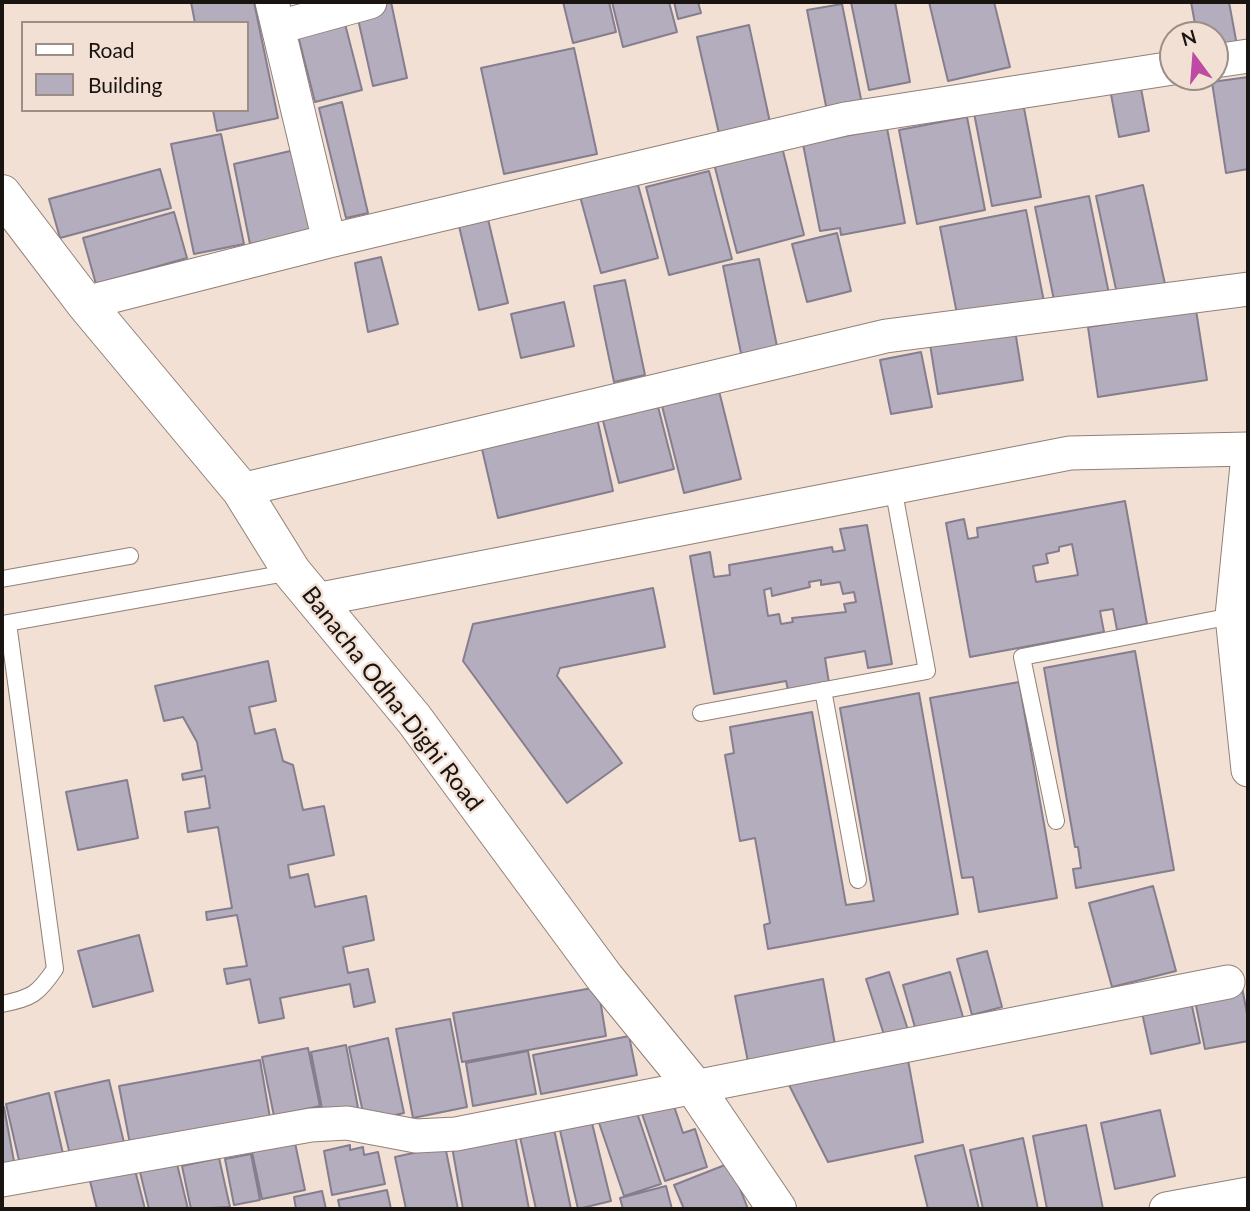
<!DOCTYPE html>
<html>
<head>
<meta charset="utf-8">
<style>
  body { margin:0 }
  #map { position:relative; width:1250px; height:1211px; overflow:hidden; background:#f2e0d5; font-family:Lato,sans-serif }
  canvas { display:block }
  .frame { position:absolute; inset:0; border:4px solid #1a1410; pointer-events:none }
  .legend { position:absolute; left:21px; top:21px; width:228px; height:91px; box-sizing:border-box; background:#f2e0d5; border:2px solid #9c8e86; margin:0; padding:9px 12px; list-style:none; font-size:21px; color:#1a1410 }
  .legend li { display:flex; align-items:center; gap:14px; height:35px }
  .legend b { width:35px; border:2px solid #9c8e86 }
  .north { position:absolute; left:1159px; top:21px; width:70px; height:70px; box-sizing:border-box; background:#f2e0d5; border:2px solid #9c8e86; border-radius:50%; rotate:344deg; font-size:19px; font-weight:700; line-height:28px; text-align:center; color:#1a1410 }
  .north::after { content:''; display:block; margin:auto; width:24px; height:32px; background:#be4aa3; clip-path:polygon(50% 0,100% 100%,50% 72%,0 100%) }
</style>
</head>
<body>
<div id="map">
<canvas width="1250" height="1211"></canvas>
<div class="frame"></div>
<ul class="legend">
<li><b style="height:9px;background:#fff"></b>Road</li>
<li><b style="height:19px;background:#b4adbe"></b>Building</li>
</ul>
<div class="north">N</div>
</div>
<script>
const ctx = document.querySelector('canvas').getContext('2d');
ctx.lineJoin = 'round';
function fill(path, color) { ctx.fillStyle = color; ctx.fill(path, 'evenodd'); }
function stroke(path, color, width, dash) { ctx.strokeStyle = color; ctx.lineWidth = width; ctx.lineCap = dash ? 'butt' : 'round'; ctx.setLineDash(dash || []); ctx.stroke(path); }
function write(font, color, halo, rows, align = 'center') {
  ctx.font = font + ' Lato,sans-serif'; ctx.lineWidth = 5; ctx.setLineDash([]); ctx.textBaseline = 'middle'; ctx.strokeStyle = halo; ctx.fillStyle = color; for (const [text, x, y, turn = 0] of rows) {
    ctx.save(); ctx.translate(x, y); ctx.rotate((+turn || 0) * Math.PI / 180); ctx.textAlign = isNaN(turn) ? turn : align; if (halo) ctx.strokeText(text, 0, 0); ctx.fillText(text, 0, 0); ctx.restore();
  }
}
const building = new Path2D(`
  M 191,2 L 254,2 L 278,118 L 217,131 L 213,110 L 247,110 L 247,23 L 195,23 Z
  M 391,2 L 407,78 L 373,86 L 356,10 Z
  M 563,2 L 609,2 L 616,32 L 573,43 Z
  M 612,2 L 669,2 L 677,32 L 623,47 Z
  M 674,2 L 698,2 L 701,13 L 678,19 Z
  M 851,2 L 895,2 L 910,82 L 869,90 Z
  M 929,2 L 994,2 L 1010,67 L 948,81 Z
  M 1191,2 L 1229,2 L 1238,51 L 1215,55 L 1215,35 L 1197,35 Z
  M 842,4 L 862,104 L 827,111 L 807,10 Z
  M 343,16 L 362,90 L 315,102 L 296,28 Z
  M 749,25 L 771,127 L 720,138 L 697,37 Z
  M 574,48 L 597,154 L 504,174 L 481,68 Z
  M 1248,77 L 1248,169 L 1226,173 L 1212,82 Z
  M 1140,83 L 1149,131 L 1119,137 L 1110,89 Z
  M 342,102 L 368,213 L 346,218 L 319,108 Z
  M 1023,103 L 1041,197 L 992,206 L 974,113 Z
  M 967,117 L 985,210 L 917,224 L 899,130 Z
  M 887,128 L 905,223 L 841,235 L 840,228 L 820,231 L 803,144 Z
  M 221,134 L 244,244 L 194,254 L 171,144 Z
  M 780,139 L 804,235 L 737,253 L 712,156 Z
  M 299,149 L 316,230 L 250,244 L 234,164 Z
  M 160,169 L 171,208 L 60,238 L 49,199 Z
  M 709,171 L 732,259 L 669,275 L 646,187 Z
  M 635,174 L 658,258 L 601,273 L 578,189 Z
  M 1143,185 L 1165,284 L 1117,294 L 1096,196 Z
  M 1089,196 L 1109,294 L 1055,305 L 1035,207 Z
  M 1026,210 L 1044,302 L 958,319 L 940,227 Z
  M 174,212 L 187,258 L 96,284 L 83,238 Z
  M 487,215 L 508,303 L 479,310 L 458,222 Z
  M 837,233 L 851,291 L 807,302 L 792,244 Z
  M 381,257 L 398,324 L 368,332 L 355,263 Z
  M 759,259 L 778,351 L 742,358 L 723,266 Z
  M 625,280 L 645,375 L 614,382 L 594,286 Z
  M 564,302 L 574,346 L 521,358 L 511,314 Z
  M 1196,310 L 1207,380 L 1098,397 L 1088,327 Z
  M 1014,324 L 1023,380 L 938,394 L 929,338 Z
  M 921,352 L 932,407 L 891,414 L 880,360 Z
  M 716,379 L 741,479 L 684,493 L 659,394 Z
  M 655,395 L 674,469 L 619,483 L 600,409 Z
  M 595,409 L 613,491 L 498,518 L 479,436 Z
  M 1125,501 L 1147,624 L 1117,630 L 1113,609 L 1100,611 L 1104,632 L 970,657 L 946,523 L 964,519 L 968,539 L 978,537 L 977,528 ZM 1072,544 L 1078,575 L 1036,582 L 1033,566 L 1048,563 L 1046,554 L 1059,551 L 1059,547 Z
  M 867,525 L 892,664 L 868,668 L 865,651 L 825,658 L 829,683 L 788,690 L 786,681 L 714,694 L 690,556 L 710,552 L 714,577 L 730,575 L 729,565 L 832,547 L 833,552 L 845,550 L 840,529 ZM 821,580 L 821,585 L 840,582 L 843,594 L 854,592 L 856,602 L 844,604 L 846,612 L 792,618 L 793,622 L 781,624 L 779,614 L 768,616 L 764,590 L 771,588 L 772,596 L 810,587 L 809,582 Z
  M 653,588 L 665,647 L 560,668 L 557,676 L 622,763 L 567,803 L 463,661 L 473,624 Z
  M 1135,651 L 1174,870 L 1076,888 L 1073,869 L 1081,868 L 1078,847 L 1075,847 L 1044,668 Z
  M 268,661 L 276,701 L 249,707 L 255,734 L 275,729 L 283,761 L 293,765 L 303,810 L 324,806 L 334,855 L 288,865 L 290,878 L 308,874 L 315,907 L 366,896 L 374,940 L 343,947 L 348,973 L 368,969 L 375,1002 L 354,1007 L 350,984 L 280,998 L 284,1018 L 259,1023 L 250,979 L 227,984 L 224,969 L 247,966 L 237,915 L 207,920 L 206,912 L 232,908 L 218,827 L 188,832 L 185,812 L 210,808 L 205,776 L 183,780 L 182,774 L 202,770 L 197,742 L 183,717 L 164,721 L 155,686 Z
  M 1019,682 L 1057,898 L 979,912 L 973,877 L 962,878 L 930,698 Z
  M 919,693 L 958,914 L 768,949 L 764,925 L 770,923 L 755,838 L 740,841 L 725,755 L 734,753 L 730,727 L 812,712 L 846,905 L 874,901 L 840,708 Z
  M 127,780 L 138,838 L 78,850 L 66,792 Z
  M 1153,886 L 1176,971 L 1112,987 L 1089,903 Z
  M 139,935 L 153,991 L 93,1007 L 78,951 Z
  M 987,951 L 1002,1007 L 972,1015 L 957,959 Z
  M 889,972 L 909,1033 L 886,1041 L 866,979 Z
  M 950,972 L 963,1017 L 916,1031 L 903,985 Z
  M 823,979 L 836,1050 L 749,1067 L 735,996 Z
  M 598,987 L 606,1036 L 462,1062 L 453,1013 Z
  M 1242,987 L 1248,1019 L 1248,1041 L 1205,1049 L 1194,996 Z
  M 1190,997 L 1200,1043 L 1151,1054 L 1141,1008 Z
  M 450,1019 L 467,1107 L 413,1118 L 396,1029 Z
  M 629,1036 L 637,1075 L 541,1094 L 533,1055 Z
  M 388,1038 L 404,1113 L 365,1122 L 349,1047 Z
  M 346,1045 L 359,1113 L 324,1119 L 311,1052 Z
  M 308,1048 L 320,1106 L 274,1116 L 262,1057 Z
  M 906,1049 L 923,1142 L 828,1162 L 787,1081 Z
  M 528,1051 L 536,1094 L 473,1106 L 466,1063 Z
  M 260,1060 L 270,1118 L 130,1144 L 119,1086 Z
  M 109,1080 L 126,1151 L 72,1163 L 55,1092 Z
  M 49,1093 L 64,1158 L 21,1169 L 6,1104 Z
  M 671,1097 L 683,1133 L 695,1129 L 707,1167 L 665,1181 L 640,1108 Z
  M 634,1104 L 661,1184 L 624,1196 L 597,1117 Z
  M 4,1107 L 15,1167 L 2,1170 L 2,1108 Z
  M 1160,1110 L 1175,1176 L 1115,1189 L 1101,1123 Z
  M 591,1119 L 611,1201 L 578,1209 L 559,1126 Z
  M 1086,1125 L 1103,1209 L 1047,1209 L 1033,1136 Z
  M 554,1129 L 571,1209 L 536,1209 L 520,1137 Z
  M 514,1130 L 529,1209 L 463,1209 L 451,1141 Z
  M 1023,1138 L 1038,1209 L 983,1209 L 970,1150 Z
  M 295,1143 L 305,1190 L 262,1199 L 252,1152 Z
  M 350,1145 L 350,1150 L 363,1147 L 364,1155 L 378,1152 L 385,1184 L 332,1195 L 324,1151 Z
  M 963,1145 L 979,1209 L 928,1209 L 915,1156 Z
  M 445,1146 L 458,1209 L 406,1209 L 395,1157 Z
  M 251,1154 L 260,1200 L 234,1205 L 225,1159 Z
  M 219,1158 L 230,1207 L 191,1209 L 182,1166 Z
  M 730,1163 L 748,1209 L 684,1209 L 674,1185 Z
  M 177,1164 L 188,1209 L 149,1209 L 140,1172 Z
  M 135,1170 L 145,1209 L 97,1209 L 90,1181 Z
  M 666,1186 L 672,1209 L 623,1209 L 620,1198 Z
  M 387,1190 L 391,1209 L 340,1209 L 338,1200 Z
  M 322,1191 L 326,1209 L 296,1209 L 294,1197 Z`);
const service = new Path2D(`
  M 2,579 L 130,556
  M 2,624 L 292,572
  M 823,690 L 858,880
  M 701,713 L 927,671 L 893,487
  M 1056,821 L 1022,657 L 1232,616
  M 2,1004 C 32,998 38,994 55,969 L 8,623`);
const minor = new Path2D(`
  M 272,2 L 329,241
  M 279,27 L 370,2
  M 1215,61 L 1248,56
  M 85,303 L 329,241 L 845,119 L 1173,68
  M 1248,455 L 1232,616 L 1248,770
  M 241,490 L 886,336 L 1248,289
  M 316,600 L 1070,453 L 1248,449
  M 2,1180 L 311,1125 L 347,1123 L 416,1136 L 456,1134 L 1228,982
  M 1166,1209 L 1248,1194`);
const tertiary = new Path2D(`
  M 2,194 L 85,303 L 241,490 L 292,572 L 414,719 L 605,978 L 695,1088 L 777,1209`);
const streetNames = [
  ["Banacha Odha-Dighi Road",392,699,52]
];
fill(building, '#b4adbe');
stroke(building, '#857e8e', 2);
stroke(service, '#918076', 18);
stroke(minor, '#918076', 35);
stroke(tertiary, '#918076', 40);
stroke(service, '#fff', 16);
stroke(minor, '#fff', 33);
stroke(tertiary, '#fff', 38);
write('24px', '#1a1410', '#f2e0d5', streetNames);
</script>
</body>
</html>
